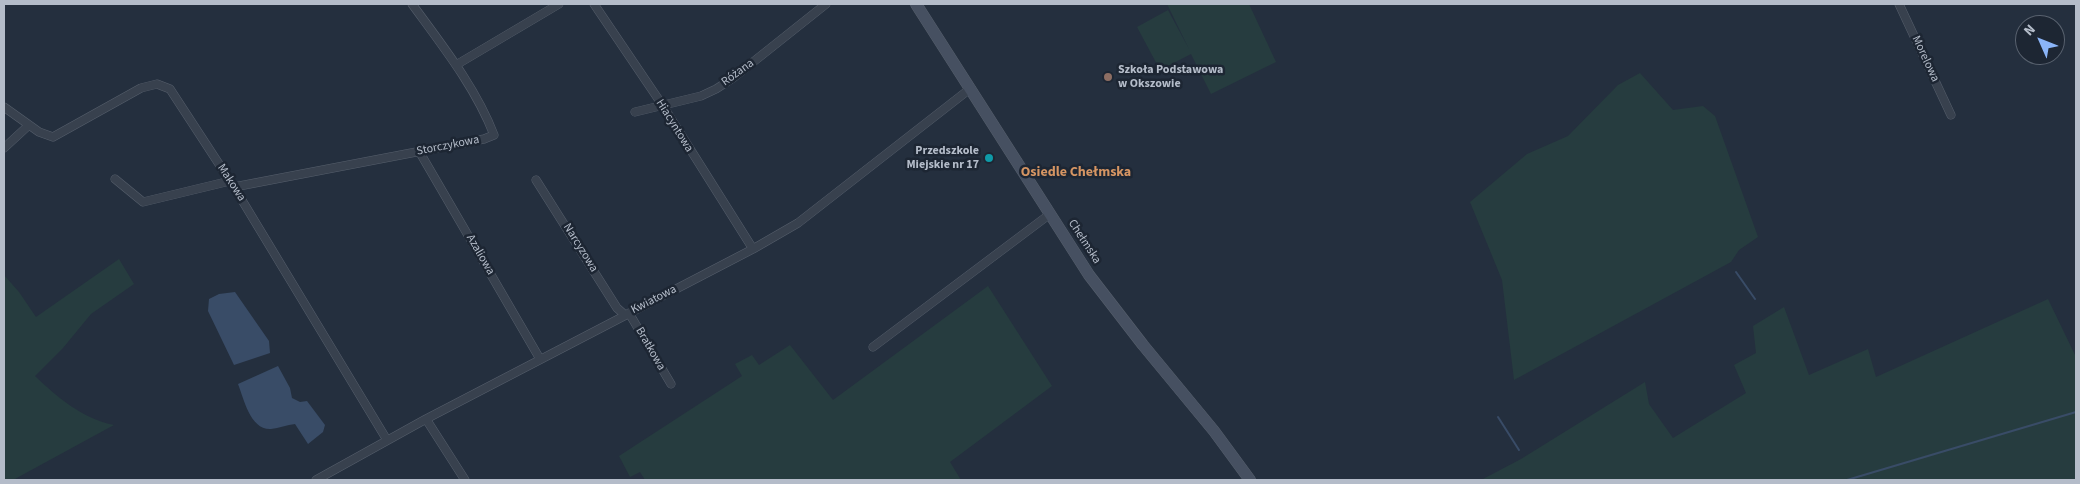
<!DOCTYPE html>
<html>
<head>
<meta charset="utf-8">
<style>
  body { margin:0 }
  #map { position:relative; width:2080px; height:484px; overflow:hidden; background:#242f3e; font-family:"Source Sans 3",sans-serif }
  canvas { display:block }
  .frame { position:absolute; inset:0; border:5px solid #b4bcc9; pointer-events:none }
  .north { position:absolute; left:2015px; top:15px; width:50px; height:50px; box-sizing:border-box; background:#1d2633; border:1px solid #59626f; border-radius:50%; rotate:314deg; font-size:14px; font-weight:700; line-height:20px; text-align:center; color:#b4bcc9 }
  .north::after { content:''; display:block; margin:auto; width:18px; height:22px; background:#8ab4f8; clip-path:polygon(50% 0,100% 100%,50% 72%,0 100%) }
</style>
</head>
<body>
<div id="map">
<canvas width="2080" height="484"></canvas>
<div class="frame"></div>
<div class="north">N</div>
</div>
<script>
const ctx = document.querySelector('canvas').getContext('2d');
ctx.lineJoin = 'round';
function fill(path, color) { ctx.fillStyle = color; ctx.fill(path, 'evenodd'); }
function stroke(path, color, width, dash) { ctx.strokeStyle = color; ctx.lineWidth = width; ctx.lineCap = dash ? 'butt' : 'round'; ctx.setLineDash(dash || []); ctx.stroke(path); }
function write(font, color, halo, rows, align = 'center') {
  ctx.font = font + ' "Source Sans 3",sans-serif'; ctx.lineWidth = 5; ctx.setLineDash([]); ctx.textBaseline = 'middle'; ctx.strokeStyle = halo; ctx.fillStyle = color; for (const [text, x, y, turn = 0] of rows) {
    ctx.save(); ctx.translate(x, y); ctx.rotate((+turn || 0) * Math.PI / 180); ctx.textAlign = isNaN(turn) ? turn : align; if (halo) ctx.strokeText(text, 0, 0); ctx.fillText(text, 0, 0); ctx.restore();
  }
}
const green = new Path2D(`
  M 1167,4 L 1249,4 L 1276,62 L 1211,94 L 1191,54 L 1160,70 L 1137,27 L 1168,10 L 1189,49 Z
  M 1640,73 L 1673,110 L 1703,106 L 1715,116 L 1758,237 L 1739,250 L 1731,262 L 1514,380 L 1502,280 L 1470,202 L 1527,154 L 1568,136 L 1618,85 Z
  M 119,259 L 134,284 L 91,314 L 63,348 L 35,376 C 57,397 83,419 114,425 L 13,480 L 4,480 L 4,275 L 19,292 L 36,317 Z
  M 988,286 L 1052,386 L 950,462 L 961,480 L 645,480 L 640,472 L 630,477 L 619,456 L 742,376 L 735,364 L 752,355 L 759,365 L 790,345 L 833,400 Z
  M 2048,299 L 2076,357 L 2076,480 L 1481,480 L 1521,459 L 1645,382 L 1649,404 L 1673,438 L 1746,393 L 1734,365 L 1756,353 L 1753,326 L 1784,307 L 1809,375 L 1868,349 L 1876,377 Z`);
const water = new Path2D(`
  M 235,292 L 269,341 L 270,353 L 234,365 L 208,311 L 209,299 L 219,294 Z
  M 278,366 L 290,388 L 292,398 L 300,402 L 307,401 L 325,425 L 323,432 L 308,444 L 295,424 C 287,425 279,428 271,429 C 250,430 244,399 238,384 Z`);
const stream = new Path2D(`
  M 1736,272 L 1755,299
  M 1498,417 L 1519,450
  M 1847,480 L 2076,412`);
const street = new Path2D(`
  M 594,4 L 663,106 L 753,249
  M 1899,4 L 1951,115
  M 456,65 L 559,4
  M 4,107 L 39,132 L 53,137 L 141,88 L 157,84 L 170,89 L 234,187 L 387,440
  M 635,112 L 701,96 L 716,89 L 733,78 L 826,4
  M 4,148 L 29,125
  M 419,151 L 540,359
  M 115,179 L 143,202 L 230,181
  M 536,180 L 617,308 L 625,315
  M 234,187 L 484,139 L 494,135 C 476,88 442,45 412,4
  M 629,313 L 671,384
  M 873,347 L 1050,214
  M 426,419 L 465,480
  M 316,480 L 426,419 L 753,249 L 798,223 L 971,88`);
const secondary = new Path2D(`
  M 916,4 L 1089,275 L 1143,345 L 1214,431 L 1250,480`);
const markers = [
  [1108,77,5,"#8d6e63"],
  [989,158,5,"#0f9aa8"]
];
const streetNames = [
  ["Morelowa",1925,59,65],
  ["Różana",738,73,-36],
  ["Hiacyntowa",674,126,58],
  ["Storczykowa",448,146,-11],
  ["Makowa",231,183,57],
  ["Chełmska",1084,242,57],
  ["Narcyzowa",580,248,58],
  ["Azaliowa",480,255,60],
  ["Kwiatowa",654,300,-27],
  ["Bratkowa",650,349,60]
];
const poiNames = [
  ["Szkoła Podstawowa",1118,70],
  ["w Okszowie",1118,84],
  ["Przedszkole",979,151,"right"],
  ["Miejskie nr 17",979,165,"right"]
];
const neighbourhoodNames = [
  ["Osiedle Chełmska",1076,173]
];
fill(green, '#263c3f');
fill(water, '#394c67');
stroke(stream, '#394c67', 2);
stroke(street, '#565f6c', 9);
stroke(secondary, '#565f6c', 12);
stroke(street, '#38414e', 8);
stroke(secondary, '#465061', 11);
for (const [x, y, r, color] of markers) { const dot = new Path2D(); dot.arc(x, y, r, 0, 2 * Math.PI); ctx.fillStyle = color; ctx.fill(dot); stroke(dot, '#1d2633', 2); }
write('12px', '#b4bcc9', '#1d2633', streetNames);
write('bold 12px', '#b4bcc9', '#1d2633', poiNames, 'left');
write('bold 14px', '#d59563', '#1d2633', neighbourhoodNames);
</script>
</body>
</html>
